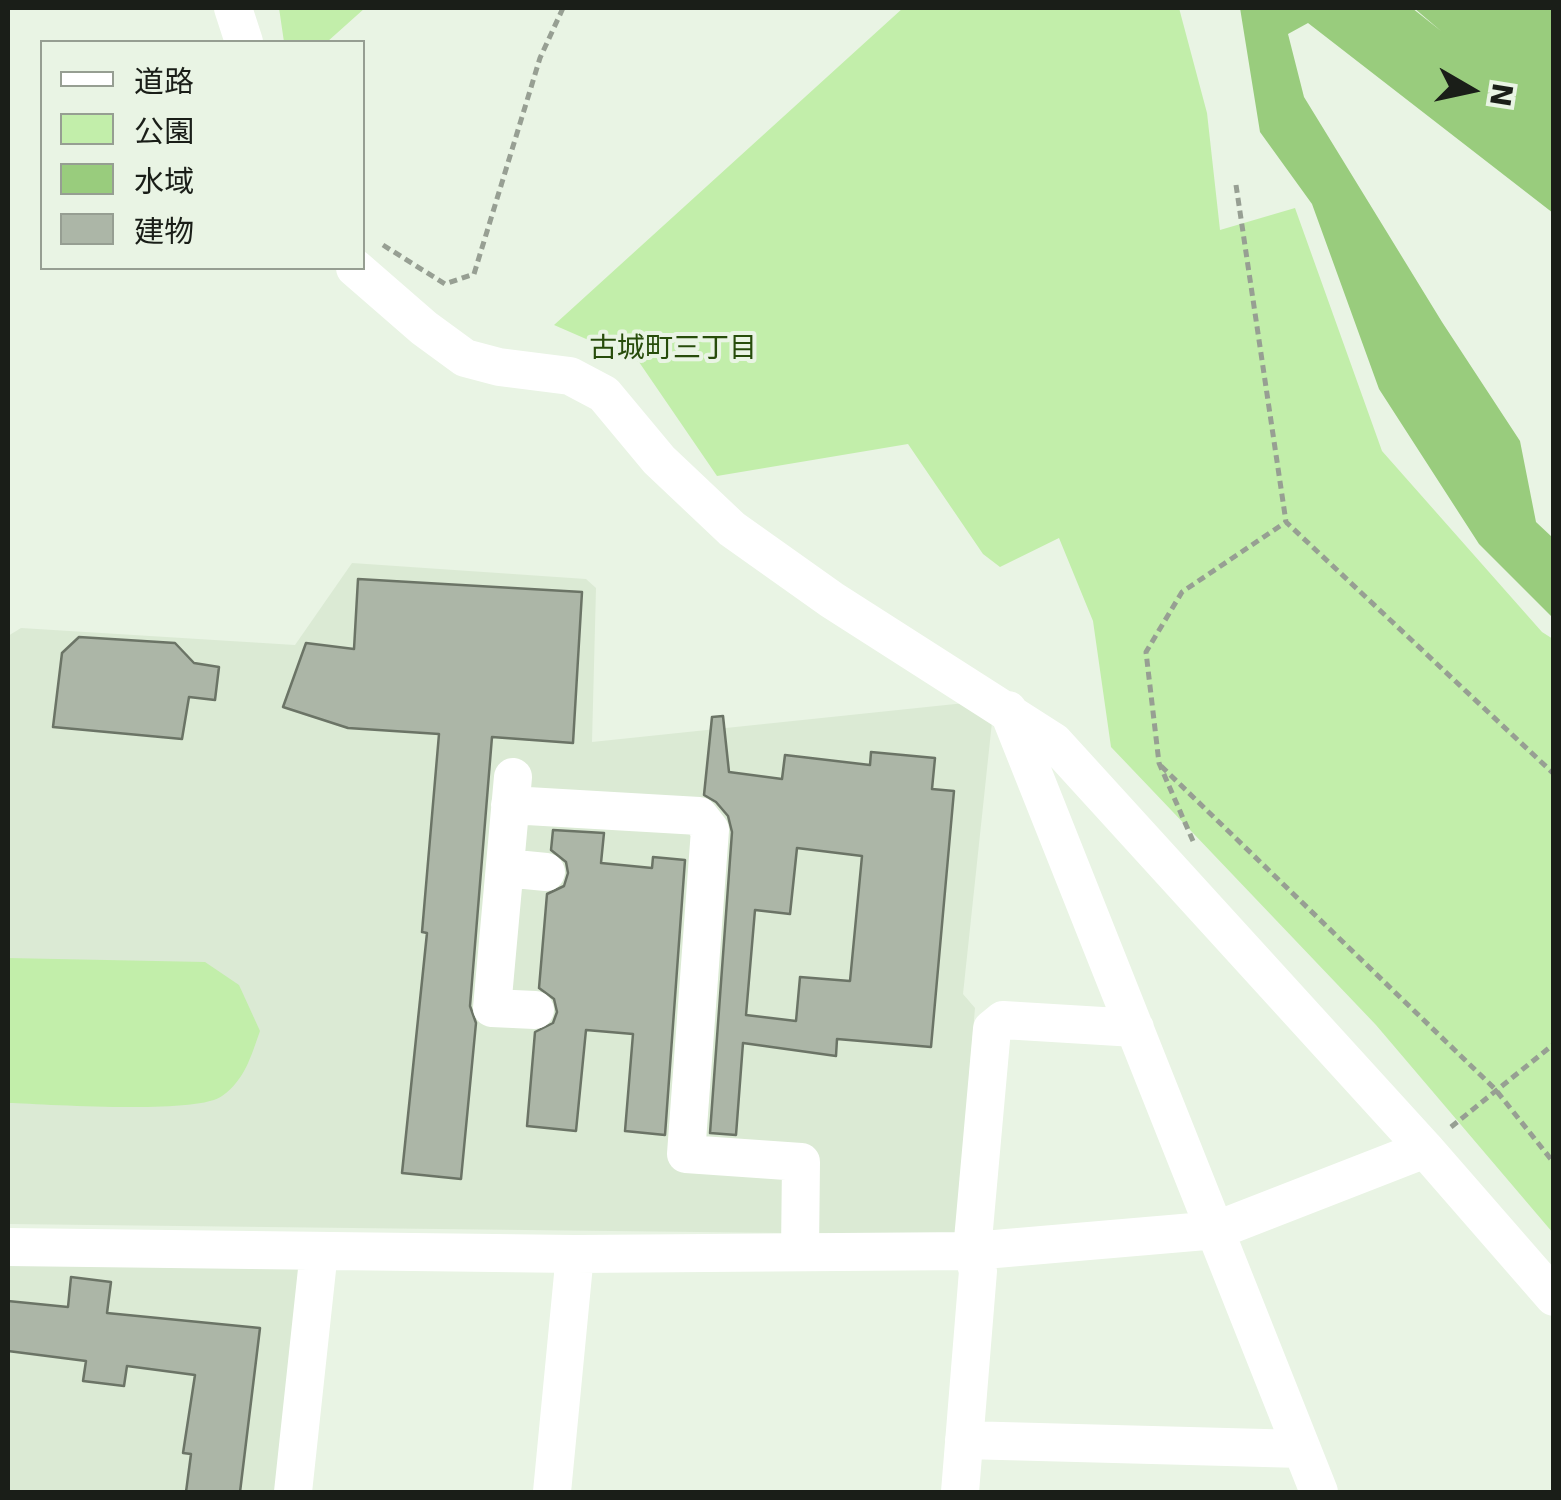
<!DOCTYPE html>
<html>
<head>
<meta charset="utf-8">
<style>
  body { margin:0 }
  #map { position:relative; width:1561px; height:1500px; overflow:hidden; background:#e9f4e4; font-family:"DejaVu Sans","Noto Sans JP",sans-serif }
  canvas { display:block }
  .frame { position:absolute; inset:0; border:10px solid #1a1e18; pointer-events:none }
  .legend { position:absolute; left:40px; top:40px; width:325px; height:230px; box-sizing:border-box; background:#e9f4e4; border:2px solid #969e92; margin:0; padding:12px 18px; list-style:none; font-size:30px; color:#1a1e18 }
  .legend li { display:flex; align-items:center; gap:20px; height:50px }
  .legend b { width:50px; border:2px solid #969e92 }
  .north { position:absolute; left:1421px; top:40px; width:100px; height:100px; -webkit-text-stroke:8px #e9f4e4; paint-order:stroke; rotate:99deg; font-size:28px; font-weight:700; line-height:40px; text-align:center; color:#1a1e18 }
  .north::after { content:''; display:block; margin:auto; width:35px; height:45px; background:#1a1e18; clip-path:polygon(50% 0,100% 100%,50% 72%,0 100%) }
</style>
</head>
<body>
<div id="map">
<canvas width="1561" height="1500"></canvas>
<div class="frame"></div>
<ul class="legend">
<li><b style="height:12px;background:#fff"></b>道路</li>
<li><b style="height:28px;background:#c2eeaa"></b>公園</li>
<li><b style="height:28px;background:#99cc7d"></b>水域</li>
<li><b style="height:28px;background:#acb6a7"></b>建物</li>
</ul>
<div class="north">N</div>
</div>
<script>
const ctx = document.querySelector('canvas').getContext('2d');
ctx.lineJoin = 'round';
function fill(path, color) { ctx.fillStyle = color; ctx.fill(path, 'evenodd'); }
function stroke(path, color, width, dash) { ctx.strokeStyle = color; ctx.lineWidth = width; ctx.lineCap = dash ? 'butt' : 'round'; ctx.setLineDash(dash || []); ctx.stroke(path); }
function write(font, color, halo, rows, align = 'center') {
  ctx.font = font + ' "DejaVu Sans","Noto Sans JP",sans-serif'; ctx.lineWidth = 8; ctx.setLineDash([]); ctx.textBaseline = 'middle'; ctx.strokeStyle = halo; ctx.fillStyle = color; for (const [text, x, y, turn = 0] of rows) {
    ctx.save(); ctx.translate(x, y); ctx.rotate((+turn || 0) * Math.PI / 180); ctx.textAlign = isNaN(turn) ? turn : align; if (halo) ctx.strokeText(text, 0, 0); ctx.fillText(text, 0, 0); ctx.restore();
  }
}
const built = new Path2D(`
  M 352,563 L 586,579 L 596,588 L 592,742 L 965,703 L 992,722 L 963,994 L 975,1008 L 956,1235 L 8,1224 L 8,636 L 21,628 L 295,645 Z
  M 8,1265 L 305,1267 L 280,1492 L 8,1492 Z`);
const green = new Path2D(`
  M 279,8 L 365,8 L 327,42 L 284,42 Z
  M 903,8 L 1179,8 L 1207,113 L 1220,230 L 1295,208 L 1382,451 L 1542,632 L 1553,639 L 1553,1233 L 1376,1025 L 1111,747 L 1093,621 L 1059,538 L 1000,567 L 983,554 L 908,444 L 717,476 L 639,362 L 554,325 Z
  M 8,958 L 205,962 L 239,985 L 260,1031 C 251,1056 245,1080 222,1096 C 197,1115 46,1104 8,1103 Z`);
const water = new Path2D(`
  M 1240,8 L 1412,8 L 1441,31 L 1414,8 L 1553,8 L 1553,213 L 1308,23 L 1288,34 L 1304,97 L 1442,322 L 1520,441 L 1536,522 L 1553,538 L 1553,618 L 1479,544 L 1379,389 L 1312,204 L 1260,132 Z`);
const building = new Path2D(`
  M 358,579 L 582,592 L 573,743 L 492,737 L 470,1006 L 476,1023 L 461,1179 L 402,1173 L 427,933 L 422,932 L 439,734 L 348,728 L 283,707 L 306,643 L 354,649 Z
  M 79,637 L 175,643 L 194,663 L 219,667 L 215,700 L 189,697 L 182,739 L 53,727 L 62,653 Z
  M 723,716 L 729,772 L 782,779 L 785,755 L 870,765 L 871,752 L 935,758 L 932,789 L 954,791 L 931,1047 L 837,1039 L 836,1056 L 743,1043 L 736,1135 L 710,1133 L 732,832 L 728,816 L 716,802 L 704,795 L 712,717 ZM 797,848 L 862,856 L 850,981 L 800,977 L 796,1021 L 746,1015 L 755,910 L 790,914 Z
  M 553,830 L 604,833 L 601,863 L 652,868 L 653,857 L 685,860 L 665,1135 L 625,1131 L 633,1034 L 586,1030 L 576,1131 L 527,1126 L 535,1032 L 553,1023 L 557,1012 L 554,999 L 539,988 L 547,894 L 564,886 L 568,873 L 566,862 L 551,850 Z
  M 71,1277 L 111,1282 L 107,1313 L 260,1328 L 240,1492 L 186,1492 L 191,1454 L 183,1453 L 195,1375 L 127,1366 L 124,1386 L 83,1381 L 86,1361 L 8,1351 L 8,1301 L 68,1307 Z`);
const path = new Path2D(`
  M 1236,185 L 1286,522
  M 383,245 L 445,284 L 474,274 L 540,58 L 563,8
  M 1161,766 L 1495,1089 L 1554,1163
  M 1193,841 L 1159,763 L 1146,652 L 1182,592 L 1286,522 L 1554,774
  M 1451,1127 L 1554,1044`);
const minor = new Path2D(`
  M 233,8 L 244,42
  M 355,268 L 424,328 L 465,358 L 499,367 L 570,376 L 604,394 L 659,460 L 732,529 L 832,600 L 1054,742 L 1425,1149 L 1554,1297
  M 1008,710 L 1319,1492
  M 513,777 L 492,1008 L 535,1010
  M 510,805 L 699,816 L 710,830 L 686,1154 L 801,1162 L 800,1252
  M 505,868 L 546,872
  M 8,1247 L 575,1254 L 972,1251 L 1217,1230 L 1425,1149
  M 964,1440 L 1302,1449
  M 293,1492 L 319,1251
  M 552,1492 L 575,1254
  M 960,1492 L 978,1271 L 972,1251 L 992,1029 L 1003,1020 L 1135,1028`);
const neighbourhoodNames = [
  ["古城町三丁目",673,350]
];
fill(built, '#dbead4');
fill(green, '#c2eeaa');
fill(water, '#99cc7d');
fill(building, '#acb6a7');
stroke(building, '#6b7466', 2.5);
stroke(path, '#979f93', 5, [8, 5]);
stroke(minor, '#fff', 38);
write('28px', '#274c0b', '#e9f4e4', neighbourhoodNames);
</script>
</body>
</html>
